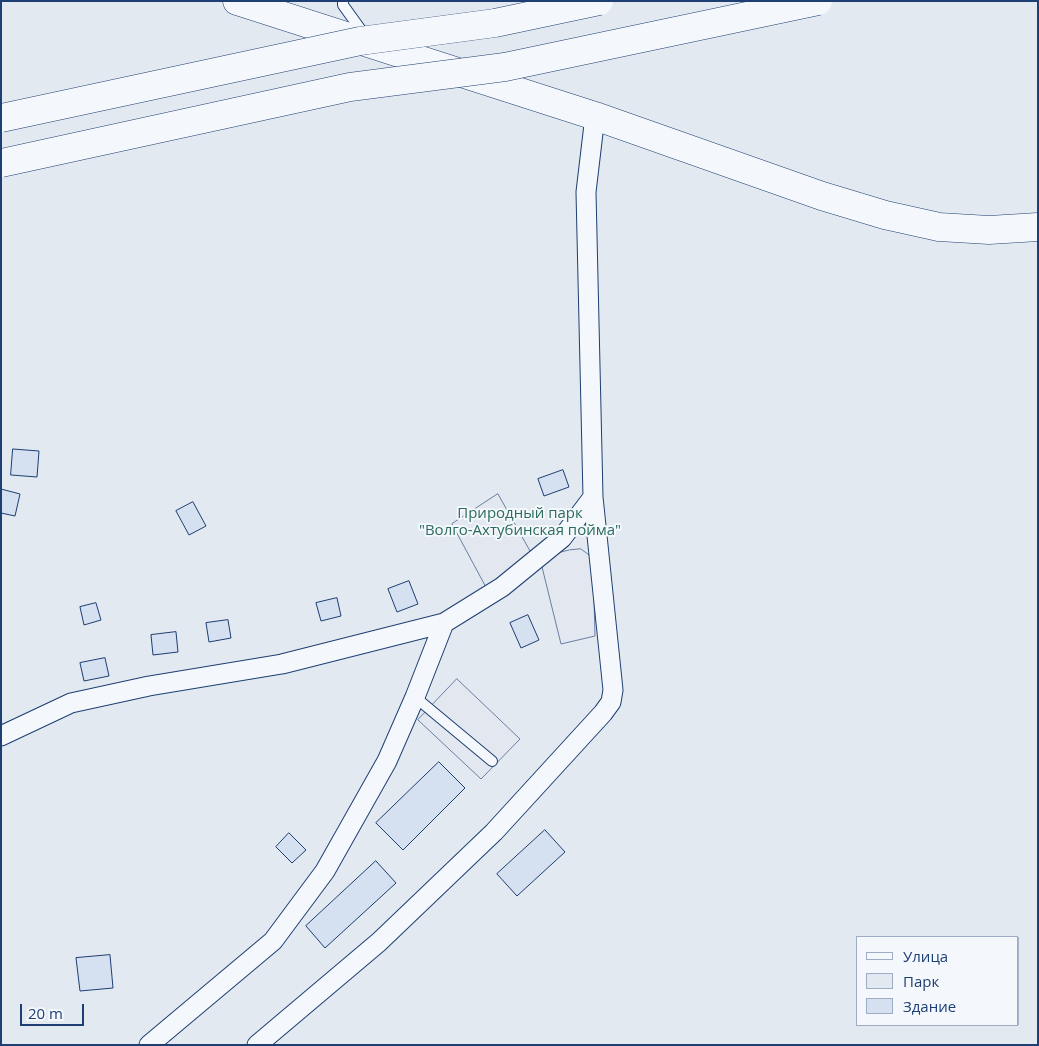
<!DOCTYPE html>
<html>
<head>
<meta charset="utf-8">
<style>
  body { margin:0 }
  #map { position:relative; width:1039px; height:1046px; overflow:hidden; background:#f4f7fb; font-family:"Open Sans",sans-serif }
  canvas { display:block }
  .frame { position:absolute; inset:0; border:2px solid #1d3f73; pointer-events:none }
  .legend { position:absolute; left:856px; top:936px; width:162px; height:90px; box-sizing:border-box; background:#f4f7fb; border:1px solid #9eadc5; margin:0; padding:6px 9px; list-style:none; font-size:15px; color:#1d3f73 }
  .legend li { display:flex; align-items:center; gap:10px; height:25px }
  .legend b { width:25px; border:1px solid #9eadc5 }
  .scale { position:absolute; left:20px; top:1004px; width:64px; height:22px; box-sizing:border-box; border:2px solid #1d3f73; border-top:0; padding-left:6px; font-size:15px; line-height:18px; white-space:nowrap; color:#1d3f73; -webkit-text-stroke:4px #f4f7fb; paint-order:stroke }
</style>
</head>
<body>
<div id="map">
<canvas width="1039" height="1046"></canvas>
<div class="frame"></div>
<ul class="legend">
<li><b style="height:6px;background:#f4f7fb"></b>Улица</li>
<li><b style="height:14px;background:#e3e9f0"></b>Парк</li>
<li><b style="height:14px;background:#d5e0f0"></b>Здание</li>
</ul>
<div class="scale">20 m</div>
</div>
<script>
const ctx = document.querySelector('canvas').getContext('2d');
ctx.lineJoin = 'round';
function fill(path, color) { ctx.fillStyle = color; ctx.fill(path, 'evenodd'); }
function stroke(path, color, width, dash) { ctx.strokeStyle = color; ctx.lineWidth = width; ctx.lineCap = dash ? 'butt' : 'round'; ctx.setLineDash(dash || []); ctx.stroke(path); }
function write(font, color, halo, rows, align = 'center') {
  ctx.font = font + ' "Open Sans",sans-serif'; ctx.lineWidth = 4; ctx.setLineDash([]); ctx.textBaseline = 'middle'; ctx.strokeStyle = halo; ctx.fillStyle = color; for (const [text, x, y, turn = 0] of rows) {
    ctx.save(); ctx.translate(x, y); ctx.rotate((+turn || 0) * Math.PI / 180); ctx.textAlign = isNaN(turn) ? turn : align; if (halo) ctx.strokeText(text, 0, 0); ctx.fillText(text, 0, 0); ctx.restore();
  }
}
const green = new Path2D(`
  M 1,1 L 1038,1 L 1038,1045 L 1,1045 ZM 858,937 L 1018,937 L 1018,1025 L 858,1025 Z`);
const parking = new Path2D(`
  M 498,494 L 534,558 L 488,591 L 452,524 Z
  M 581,549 L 593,558 L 595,636 L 561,644 L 542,567 L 557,553 L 569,550 Z
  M 457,679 L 520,739 L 481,779 L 418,720 Z`);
const building = new Path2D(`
  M 13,449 L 39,451 L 37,477 L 11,475 Z
  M 563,470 L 569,487 L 544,496 L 538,479 Z
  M 1,489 L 20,494 L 15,516 L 1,513 Z
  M 193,502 L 206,526 L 189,535 L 176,511 Z
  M 409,581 L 418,604 L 397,612 L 388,589 Z
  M 337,598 L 341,616 L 321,621 L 316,603 Z
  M 96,603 L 101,620 L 84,625 L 80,607 Z
  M 528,615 L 539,640 L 521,648 L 510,623 Z
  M 228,620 L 231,638 L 209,642 L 206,623 Z
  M 176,632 L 178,652 L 153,655 L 151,635 Z
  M 105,658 L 109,676 L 84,681 L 80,663 Z
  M 439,762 L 465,788 L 403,850 L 376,823 Z
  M 545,830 L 565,852 L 517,896 L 497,874 Z
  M 289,833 L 306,850 L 292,863 L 276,847 Z
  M 376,861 L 396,883 L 325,948 L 306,926 Z
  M 110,955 L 113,988 L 80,991 L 76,958 Z`);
const lane = new Path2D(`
  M 343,1 L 343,5 L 361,30 L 366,34
  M 415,697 L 492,761`);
const street = new Path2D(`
  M 1,736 L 71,703 L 149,686 L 282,664 L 444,623
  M 149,1045 L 273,941 L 325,871 L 387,761 L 415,697 L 444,623 L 502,587 L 562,538 L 593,497
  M 257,1045 L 379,942 L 494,832 L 603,713 L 611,702 L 613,690 L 593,497 L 586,192 L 595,116`);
const primary = new Path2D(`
  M 237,1 L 595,116 L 822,196 L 885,215 L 939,227 L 989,230 L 1038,227`);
const primaryBridge = new Path2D(`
  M 1,118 L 360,41 L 495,23 L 599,1
  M 1,163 L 350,87 L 505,67 L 818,1`);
const parkNames = [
  ["Природный парк",520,514],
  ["\"Волго-Ахтубинская пойма\"",520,531]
];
fill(green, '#e3e9f0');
stroke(green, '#687fa3', 1);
fill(parking, '#e3e8f0');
stroke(parking, '#687fa3', 1);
fill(building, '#d5e0f0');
stroke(building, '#1d3f73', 1);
stroke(lane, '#1d3f73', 12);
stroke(street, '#1d3f73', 21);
stroke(primary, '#1d3f73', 29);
stroke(lane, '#f4f7fb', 10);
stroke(street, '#f4f7fb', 19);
stroke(primary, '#f4f7fb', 28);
stroke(primaryBridge, '#1d3f73', 29, []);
stroke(primaryBridge, '#f4f7fb', 28);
write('15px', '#2c6c60', '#f4f7fb', parkNames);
</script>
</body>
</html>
